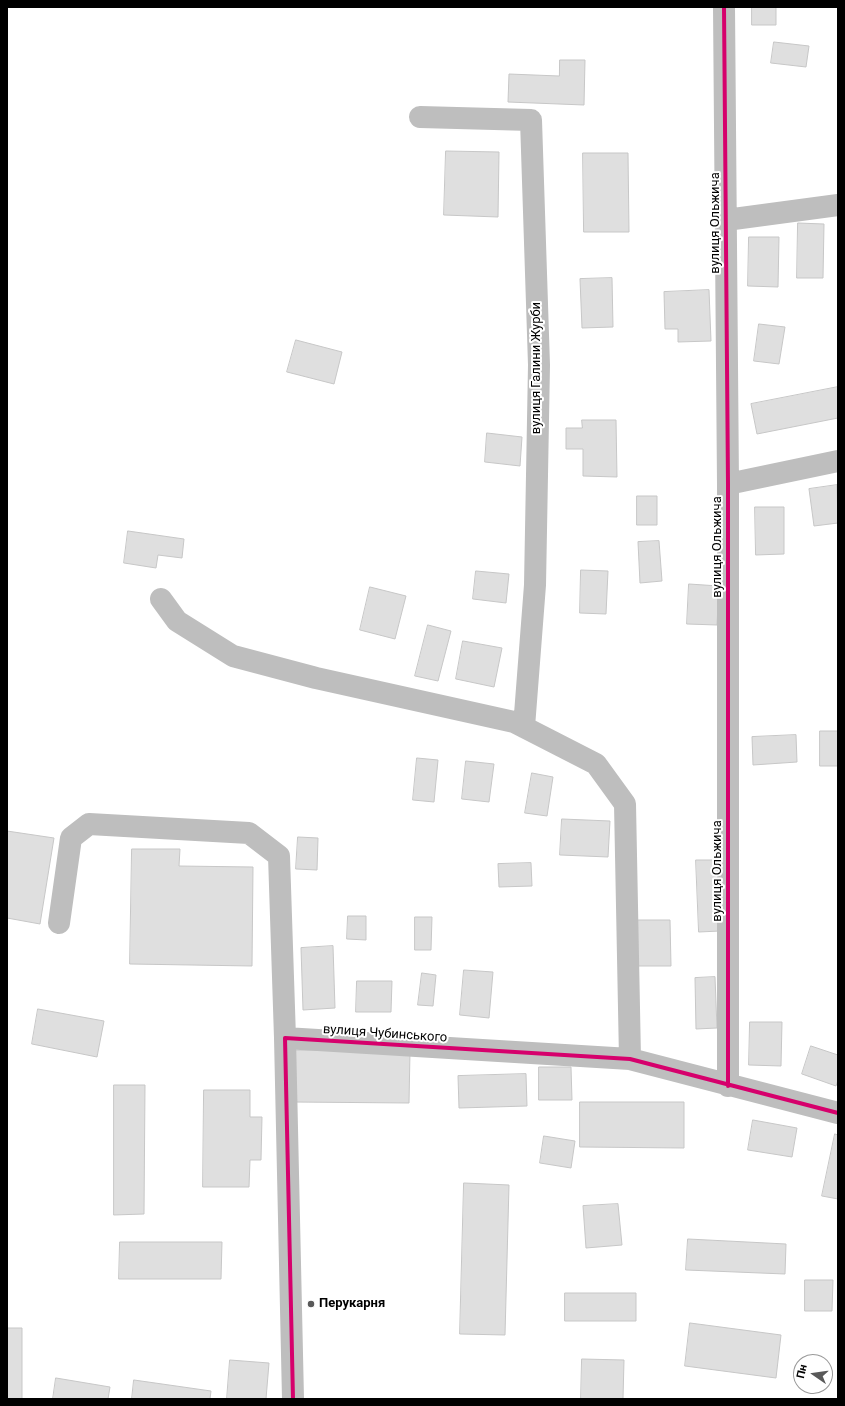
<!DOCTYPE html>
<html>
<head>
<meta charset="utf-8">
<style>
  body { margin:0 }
  #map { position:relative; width:845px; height:1406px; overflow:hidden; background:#fff; font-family:Roboto,sans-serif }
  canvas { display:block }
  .frame { position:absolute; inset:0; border:8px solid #000; pointer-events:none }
  .north { position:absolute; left:793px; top:1354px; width:40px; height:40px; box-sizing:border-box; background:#fff; border:1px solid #999; border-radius:50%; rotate:283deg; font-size:11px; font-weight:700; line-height:16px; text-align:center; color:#000 }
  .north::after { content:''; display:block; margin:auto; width:14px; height:18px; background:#595959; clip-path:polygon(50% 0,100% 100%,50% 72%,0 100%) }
</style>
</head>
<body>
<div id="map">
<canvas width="845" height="1406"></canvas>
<div class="frame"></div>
<div class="north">Пн</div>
</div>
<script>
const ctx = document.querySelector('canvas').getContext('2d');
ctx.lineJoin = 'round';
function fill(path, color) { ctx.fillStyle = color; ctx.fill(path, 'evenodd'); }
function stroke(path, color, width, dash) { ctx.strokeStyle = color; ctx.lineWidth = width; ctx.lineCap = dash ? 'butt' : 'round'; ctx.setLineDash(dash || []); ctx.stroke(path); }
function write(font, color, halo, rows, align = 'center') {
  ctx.font = font + ' Roboto,sans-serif'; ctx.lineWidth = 4; ctx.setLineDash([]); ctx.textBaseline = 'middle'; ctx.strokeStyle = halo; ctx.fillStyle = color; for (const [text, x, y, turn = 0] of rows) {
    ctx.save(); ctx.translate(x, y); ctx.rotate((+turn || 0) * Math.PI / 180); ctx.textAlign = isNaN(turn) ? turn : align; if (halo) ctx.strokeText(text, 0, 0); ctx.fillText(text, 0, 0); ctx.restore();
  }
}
const building = new Path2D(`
  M 752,7 L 776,7 L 776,25 L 752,25 Z
  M 774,42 L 809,46 L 806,67 L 771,63 Z
  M 560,60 L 585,60 L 584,105 L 508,102 L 509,74 L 559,76 Z
  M 446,151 L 499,152 L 498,217 L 444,215 Z
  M 583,153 L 628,153 L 629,232 L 584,232 Z
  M 798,223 L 824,224 L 823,278 L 797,278 Z
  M 749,237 L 779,237 L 778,287 L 748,286 Z
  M 612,278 L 613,327 L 582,328 L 580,279 Z
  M 709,290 L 711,341 L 678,342 L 678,329 L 665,329 L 664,292 Z
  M 759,324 L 785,327 L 779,364 L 754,361 Z
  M 296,340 L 342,352 L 334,384 L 287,372 Z
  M 838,387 L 838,418 L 757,434 L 751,404 Z
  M 582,420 L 616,420 L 617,477 L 583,476 L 583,449 L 566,449 L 566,428 L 582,428 Z
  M 487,433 L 522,437 L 520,466 L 485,462 Z
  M 837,485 L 838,523 L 814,526 L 809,489 Z
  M 637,496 L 657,496 L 657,525 L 637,525 Z
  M 755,507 L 784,507 L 784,554 L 756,555 Z
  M 128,531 L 184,539 L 182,558 L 158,555 L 156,568 L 124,563 Z
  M 659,541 L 662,581 L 640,583 L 638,542 Z
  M 581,570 L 608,571 L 606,614 L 580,613 Z
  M 476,571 L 509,574 L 506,603 L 473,599 Z
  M 689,584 L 719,586 L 717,625 L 687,624 Z
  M 370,587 L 406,596 L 395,639 L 360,630 Z
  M 428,625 L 451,631 L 438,681 L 415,676 Z
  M 463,641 L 502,648 L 494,687 L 456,679 Z
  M 820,731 L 838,731 L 838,766 L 820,766 Z
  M 796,735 L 797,762 L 753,765 L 752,737 Z
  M 417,758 L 438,760 L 434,802 L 413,800 Z
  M 466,761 L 494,764 L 489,802 L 462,799 Z
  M 532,773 L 553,777 L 547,816 L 525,813 Z
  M 562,819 L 610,821 L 608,857 L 560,855 Z
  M 7,831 L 54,838 L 40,924 L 7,918 Z
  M 298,837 L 318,838 L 317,870 L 296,869 Z
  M 132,849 L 180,849 L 179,866 L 253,867 L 252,966 L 130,964 Z
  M 696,860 L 717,860 L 720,931 L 699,932 Z
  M 531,863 L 532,886 L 499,887 L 498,864 Z
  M 348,916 L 366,916 L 366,940 L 347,939 Z
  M 415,917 L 432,917 L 431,950 L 415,950 Z
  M 635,920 L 670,920 L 671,966 L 636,966 Z
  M 333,946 L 335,1008 L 303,1010 L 301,948 Z
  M 464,970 L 493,972 L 489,1018 L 460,1015 Z
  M 422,973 L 436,975 L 433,1006 L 418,1005 Z
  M 715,977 L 717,1028 L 696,1029 L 695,978 Z
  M 357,981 L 392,981 L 391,1012 L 356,1012 Z
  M 38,1009 L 104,1021 L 97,1057 L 32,1044 Z
  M 750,1022 L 782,1022 L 781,1066 L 749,1065 Z
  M 811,1046 L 838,1055 L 838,1080 L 836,1086 L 802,1074 Z
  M 293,1050 L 410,1051 L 409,1103 L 292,1102 Z
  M 539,1067 L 571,1067 L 572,1100 L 539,1100 Z
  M 526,1074 L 527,1106 L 459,1108 L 458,1076 Z
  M 114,1085 L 145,1085 L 144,1214 L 114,1215 Z
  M 204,1090 L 250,1090 L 250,1117 L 262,1117 L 261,1160 L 250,1160 L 249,1187 L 203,1187 Z
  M 580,1102 L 684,1102 L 684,1148 L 580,1147 Z
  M 753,1120 L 797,1128 L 792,1157 L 748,1150 Z
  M 835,1134 L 838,1135 L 838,1199 L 822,1196 Z
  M 544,1136 L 575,1141 L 571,1168 L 540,1163 Z
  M 464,1183 L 509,1185 L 505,1335 L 460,1334 Z
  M 618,1204 L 622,1245 L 586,1248 L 583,1206 Z
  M 688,1239 L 786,1244 L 785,1274 L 686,1270 Z
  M 120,1242 L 222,1242 L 221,1279 L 119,1279 Z
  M 805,1280 L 833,1280 L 832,1311 L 805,1311 Z
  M 565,1293 L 636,1293 L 636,1321 L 565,1321 Z
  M 690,1323 L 781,1335 L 776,1378 L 685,1366 Z
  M 7,1328 L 22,1328 L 22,1399 L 7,1399 Z
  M 582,1359 L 624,1360 L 623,1399 L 581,1399 Z
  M 230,1360 L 269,1363 L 266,1399 L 227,1399 Z
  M 56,1378 L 110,1387 L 108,1399 L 53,1399 Z
  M 134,1380 L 211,1391 L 210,1399 L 132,1399 Z`);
const minor = new Path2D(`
  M 724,7 L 728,484 L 728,1086
  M 420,117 L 531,120 L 539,365 L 535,585 L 524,727
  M 726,220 L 838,205
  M 728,484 L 838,461
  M 161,599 L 177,621 L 233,656 L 316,678 L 514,722 L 596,764 L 625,804 L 630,1059
  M 59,923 L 71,838 L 89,824 L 249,833 L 279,856 L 285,1038
  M 293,1399 L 285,1038 L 630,1059 L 838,1113`);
const cycleway = new Path2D(`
  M 724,7 L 728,484 L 728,1086
  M 293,1399 L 285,1038 L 630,1059 L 838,1113`);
const markers = [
  [311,1304,4,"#595959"]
];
const streetNames = [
  ["вулиця Ольжича",716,223,-90],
  ["вулиця Галини Журби",537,368,-90],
  ["вулиця Ольжича",718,547,-90],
  ["вулиця Ольжича",718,871,-90],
  ["вулиця Чубинського",385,1034,4]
];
const poiNames = [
  ["Перукарня",319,1304]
];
fill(building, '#dfdfdf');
stroke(building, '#c7c7c7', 1);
stroke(minor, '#bebebe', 22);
stroke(cycleway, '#d6006c', 4);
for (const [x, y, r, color] of markers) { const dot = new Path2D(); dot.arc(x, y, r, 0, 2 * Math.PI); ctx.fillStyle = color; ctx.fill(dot); stroke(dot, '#fff', 1.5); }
write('13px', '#000', '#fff', streetNames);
write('bold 13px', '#000', '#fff', poiNames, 'left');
</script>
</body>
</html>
